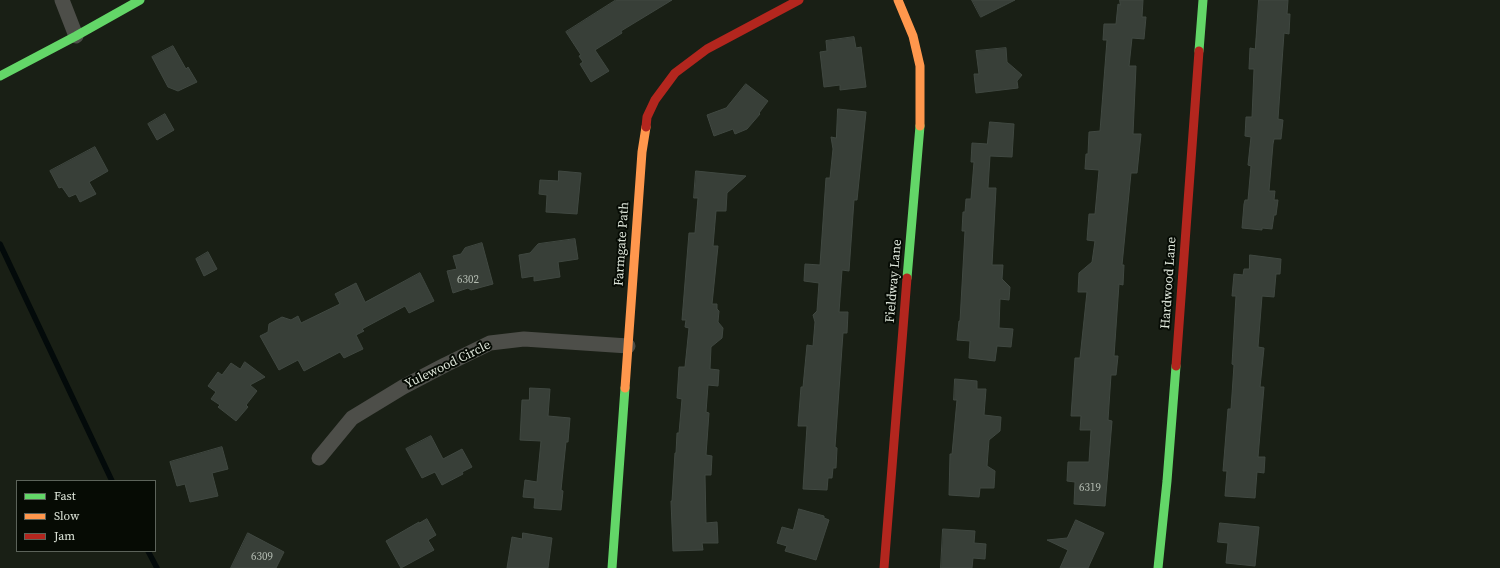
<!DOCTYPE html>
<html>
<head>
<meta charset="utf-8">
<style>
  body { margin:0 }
  #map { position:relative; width:1500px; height:568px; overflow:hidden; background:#191f15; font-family:"Source Serif 4",serif }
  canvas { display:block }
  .legend { position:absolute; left:16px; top:480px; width:140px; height:72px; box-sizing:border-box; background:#060b04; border:1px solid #5c635a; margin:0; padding:5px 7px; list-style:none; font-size:12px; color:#dee6da }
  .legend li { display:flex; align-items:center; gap:8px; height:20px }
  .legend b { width:20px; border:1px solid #5c635a }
</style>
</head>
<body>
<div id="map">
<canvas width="1500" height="568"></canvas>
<ul class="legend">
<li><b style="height:5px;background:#63d668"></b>Fast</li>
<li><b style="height:5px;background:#ff974d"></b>Slow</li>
<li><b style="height:5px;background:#b3261e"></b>Jam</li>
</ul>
</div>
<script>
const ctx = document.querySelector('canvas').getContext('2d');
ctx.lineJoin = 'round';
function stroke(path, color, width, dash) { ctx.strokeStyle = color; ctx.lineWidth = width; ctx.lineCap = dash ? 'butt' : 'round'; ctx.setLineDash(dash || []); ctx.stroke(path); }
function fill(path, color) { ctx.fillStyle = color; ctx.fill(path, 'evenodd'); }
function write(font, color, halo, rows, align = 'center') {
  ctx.font = font + ' "Source Serif 4",serif'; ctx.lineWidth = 4; ctx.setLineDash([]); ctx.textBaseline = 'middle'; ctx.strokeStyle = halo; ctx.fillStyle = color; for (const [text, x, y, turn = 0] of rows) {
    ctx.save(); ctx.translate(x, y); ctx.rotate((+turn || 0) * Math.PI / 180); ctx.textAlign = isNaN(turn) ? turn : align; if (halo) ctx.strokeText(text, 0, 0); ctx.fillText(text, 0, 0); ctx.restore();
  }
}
const stream = new Path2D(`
  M 0,244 L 112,481
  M 148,551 L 157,568`);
const building = new Path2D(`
  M 616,0 L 672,0 L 621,31 L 622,33 L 595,50 L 609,71 L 591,82 L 580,64 L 583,62 L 579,56 L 581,55 L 566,32 Z
  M 972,0 L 1015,0 L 981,17 Z
  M 1120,0 L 1143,0 L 1142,17 L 1146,17 L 1144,39 L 1132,38 L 1129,66 L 1136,66 L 1133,134 L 1141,134 L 1137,173 L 1131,173 L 1122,265 L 1124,265 L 1123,285 L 1119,284 L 1114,356 L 1118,356 L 1116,375 L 1111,375 L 1108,420 L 1112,421 L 1105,506 L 1074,504 L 1075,482 L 1067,481 L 1068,462 L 1089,462 L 1091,430 L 1080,430 L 1081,416 L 1071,416 L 1075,358 L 1080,358 L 1087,292 L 1078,292 L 1079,273 L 1092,262 L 1095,241 L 1087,240 L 1089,214 L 1095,214 L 1099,170 L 1085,169 L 1086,154 L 1088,154 L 1089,132 L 1100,131 L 1107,40 L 1103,40 L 1104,24 L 1116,24 L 1118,4 L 1120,5 Z
  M 1259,0 L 1288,0 L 1287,14 L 1290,14 L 1289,34 L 1284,33 L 1278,119 L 1283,120 L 1281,139 L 1274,139 L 1273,144 L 1269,191 L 1275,191 L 1274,200 L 1278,200 L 1276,215 L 1274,215 L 1272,229 L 1262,228 L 1262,230 L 1242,228 L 1244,204 L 1245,200 L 1248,200 L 1251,166 L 1248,165 L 1251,137 L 1245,136 L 1246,117 L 1252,117 L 1254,69 L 1249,69 L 1250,48 L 1255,49 Z
  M 854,37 L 856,48 L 861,47 L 866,87 L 840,90 L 840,85 L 824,87 L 820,52 L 827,51 L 826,41 Z
  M 173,46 L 186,69 L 188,67 L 197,82 L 178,91 L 168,87 L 152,57 Z
  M 1006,48 L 1007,62 L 1022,75 L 1017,81 L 1018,88 L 976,93 L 974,74 L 979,74 L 976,51 Z
  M 746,84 L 768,101 L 759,113 L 760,114 L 747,129 L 735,134 L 733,129 L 714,136 L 707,115 L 726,108 Z
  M 838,109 L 866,112 L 857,200 L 854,200 L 849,271 L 842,270 L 839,312 L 848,312 L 847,333 L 843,333 L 835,447 L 837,448 L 836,468 L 833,468 L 832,478 L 828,478 L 827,490 L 803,489 L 807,426 L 798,426 L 801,387 L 803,387 L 807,345 L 813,346 L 815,322 L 813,315 L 817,311 L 819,283 L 804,281 L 805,264 L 820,265 L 826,178 L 830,178 L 833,149 L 831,137 L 836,138 Z
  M 165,114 L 174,130 L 157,140 L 148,124 Z
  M 990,122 L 1014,124 L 1012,157 L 990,156 L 988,188 L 996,188 L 992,265 L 1003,265 L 1002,279 L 1010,287 L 1009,300 L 1000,299 L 999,328 L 1013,329 L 1011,347 L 997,346 L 995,361 L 969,358 L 970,341 L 957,340 L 959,321 L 960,321 L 965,231 L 962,231 L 963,212 L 965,212 L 966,199 L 971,199 L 974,162 L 971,162 L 972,143 L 987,144 Z
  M 95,147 L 108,171 L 89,182 L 96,194 L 80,202 L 76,194 L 69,197 L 62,187 L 59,188 L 50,171 Z
  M 559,171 L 581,173 L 577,214 L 546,212 L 547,195 L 539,194 L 540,180 L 558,181 Z
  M 696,171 L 746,176 L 727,193 L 726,211 L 716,211 L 713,246 L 718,246 L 712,304 L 717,304 L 717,309 L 719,311 L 718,322 L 723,328 L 722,338 L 711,347 L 710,369 L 719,370 L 718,386 L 708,385 L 706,412 L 709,413 L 706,455 L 712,456 L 711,475 L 705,475 L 706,523 L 717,522 L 718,543 L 702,543 L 703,550 L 673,551 L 671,501 L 672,501 L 675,453 L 676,453 L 677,433 L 679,433 L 682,399 L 677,398 L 679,367 L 685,367 L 689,328 L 685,327 L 686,320 L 682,320 L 689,233 L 695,233 L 698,198 L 694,198 Z
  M 575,239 L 578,259 L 558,262 L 560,277 L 534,281 L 534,276 L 522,278 L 519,255 L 530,253 L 538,244 Z
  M 482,243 L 493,284 L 471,290 L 468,288 L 453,293 L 447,271 L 457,269 L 453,256 L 461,254 L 465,248 Z
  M 208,252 L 217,269 L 204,276 L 196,259 Z
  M 1250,255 L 1281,259 L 1280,274 L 1276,274 L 1274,297 L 1262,296 L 1258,347 L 1264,348 L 1260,387 L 1264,387 L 1258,457 L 1265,457 L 1264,473 L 1257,472 L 1255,498 L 1225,496 L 1227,471 L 1223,471 L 1228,409 L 1231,409 L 1234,365 L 1232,364 L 1236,296 L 1232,296 L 1234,274 L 1243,275 L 1244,269 L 1249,269 Z
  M 420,273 L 434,301 L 409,313 L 405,306 L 362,329 L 364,331 L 356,335 L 363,349 L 344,358 L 340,352 L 304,371 L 298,360 L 279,370 L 260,336 L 268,332 L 269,324 L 282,317 L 291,320 L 298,316 L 301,323 L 340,304 L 335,294 L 356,283 L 365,302 Z
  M 245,362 L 265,377 L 250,385 L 257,391 L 246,405 L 248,407 L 236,421 L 218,407 L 220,405 L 211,399 L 216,392 L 208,386 L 218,372 L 222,375 L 231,363 L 240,369 Z
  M 955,379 L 977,381 L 977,389 L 986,389 L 984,415 L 1001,417 L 1000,431 L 989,440 L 987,466 L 995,471 L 994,488 L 980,488 L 979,497 L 949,495 L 950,454 L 952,454 L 957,400 L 954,400 Z
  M 530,388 L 550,389 L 548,416 L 570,418 L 568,442 L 566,442 L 561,490 L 563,491 L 561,510 L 534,508 L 535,498 L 523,497 L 525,480 L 537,482 L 541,441 L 520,440 L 522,400 L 529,400 Z
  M 431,436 L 443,459 L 462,449 L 472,467 L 462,472 L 463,474 L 442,485 L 435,472 L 422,478 L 406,449 Z
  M 222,447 L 228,469 L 212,473 L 218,496 L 190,502 L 185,484 L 177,486 L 170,462 Z
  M 799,509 L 824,516 L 824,518 L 829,520 L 816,560 L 785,551 L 787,546 L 777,543 L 782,527 L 793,530 Z
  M 427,519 L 436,535 L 428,540 L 434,550 L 401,568 L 386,541 L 419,522 L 419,523 Z
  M 1076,520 L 1104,533 L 1088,568 L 1060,568 L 1068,550 L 1047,540 L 1067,538 Z
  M 1220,523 L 1259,527 L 1255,566 L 1226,563 L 1228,543 L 1218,542 Z
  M 943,529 L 975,531 L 974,543 L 986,544 L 985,559 L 973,558 L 972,568 L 941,568 Z
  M 248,533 L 284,552 L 276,568 L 231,568 Z
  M 523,533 L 552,538 L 548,568 L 507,568 L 512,537 L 522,539 Z`);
const street = new Path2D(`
  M 62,0 L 76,36
  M 319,458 L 352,418 L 403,387 L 445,365 L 490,343 L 524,339 L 628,346`);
const fast = new Path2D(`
  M 1199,51 L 1203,0
  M 0,76 L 76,36 L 140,0
  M 907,278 L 920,126
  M 612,568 L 625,388
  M 1158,568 L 1167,481 L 1176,366`);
const slow = new Path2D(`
  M 898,0 L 913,36 L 920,66 L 920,126
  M 625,388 L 642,152 L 646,127`);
const jam = new Path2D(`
  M 646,127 L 647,117 L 655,100 L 675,73 L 707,49 L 799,0
  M 1176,366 L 1199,51
  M 884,568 L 907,278`);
const numberNames = [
  ["6302",468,280],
  ["6319",1090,488],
  ["6309",262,557]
];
const streetNames = [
  ["Farmgate Path",622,244,-86],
  ["Fieldway Lane",894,281,-85],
  ["Hardwood Lane",1169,283,-86],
  ["Yulewood Circle",448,365,-26]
];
stroke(stream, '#030a0a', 5.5);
fill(building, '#383f38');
stroke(building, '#404841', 1);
stroke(street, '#4d4e49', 15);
stroke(fast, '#63d668', 9);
stroke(slow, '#ff974d', 9);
stroke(jam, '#b3261e', 9);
write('11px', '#b4bcb2', null, numberNames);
write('13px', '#dee6da', '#060b04', streetNames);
</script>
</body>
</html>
